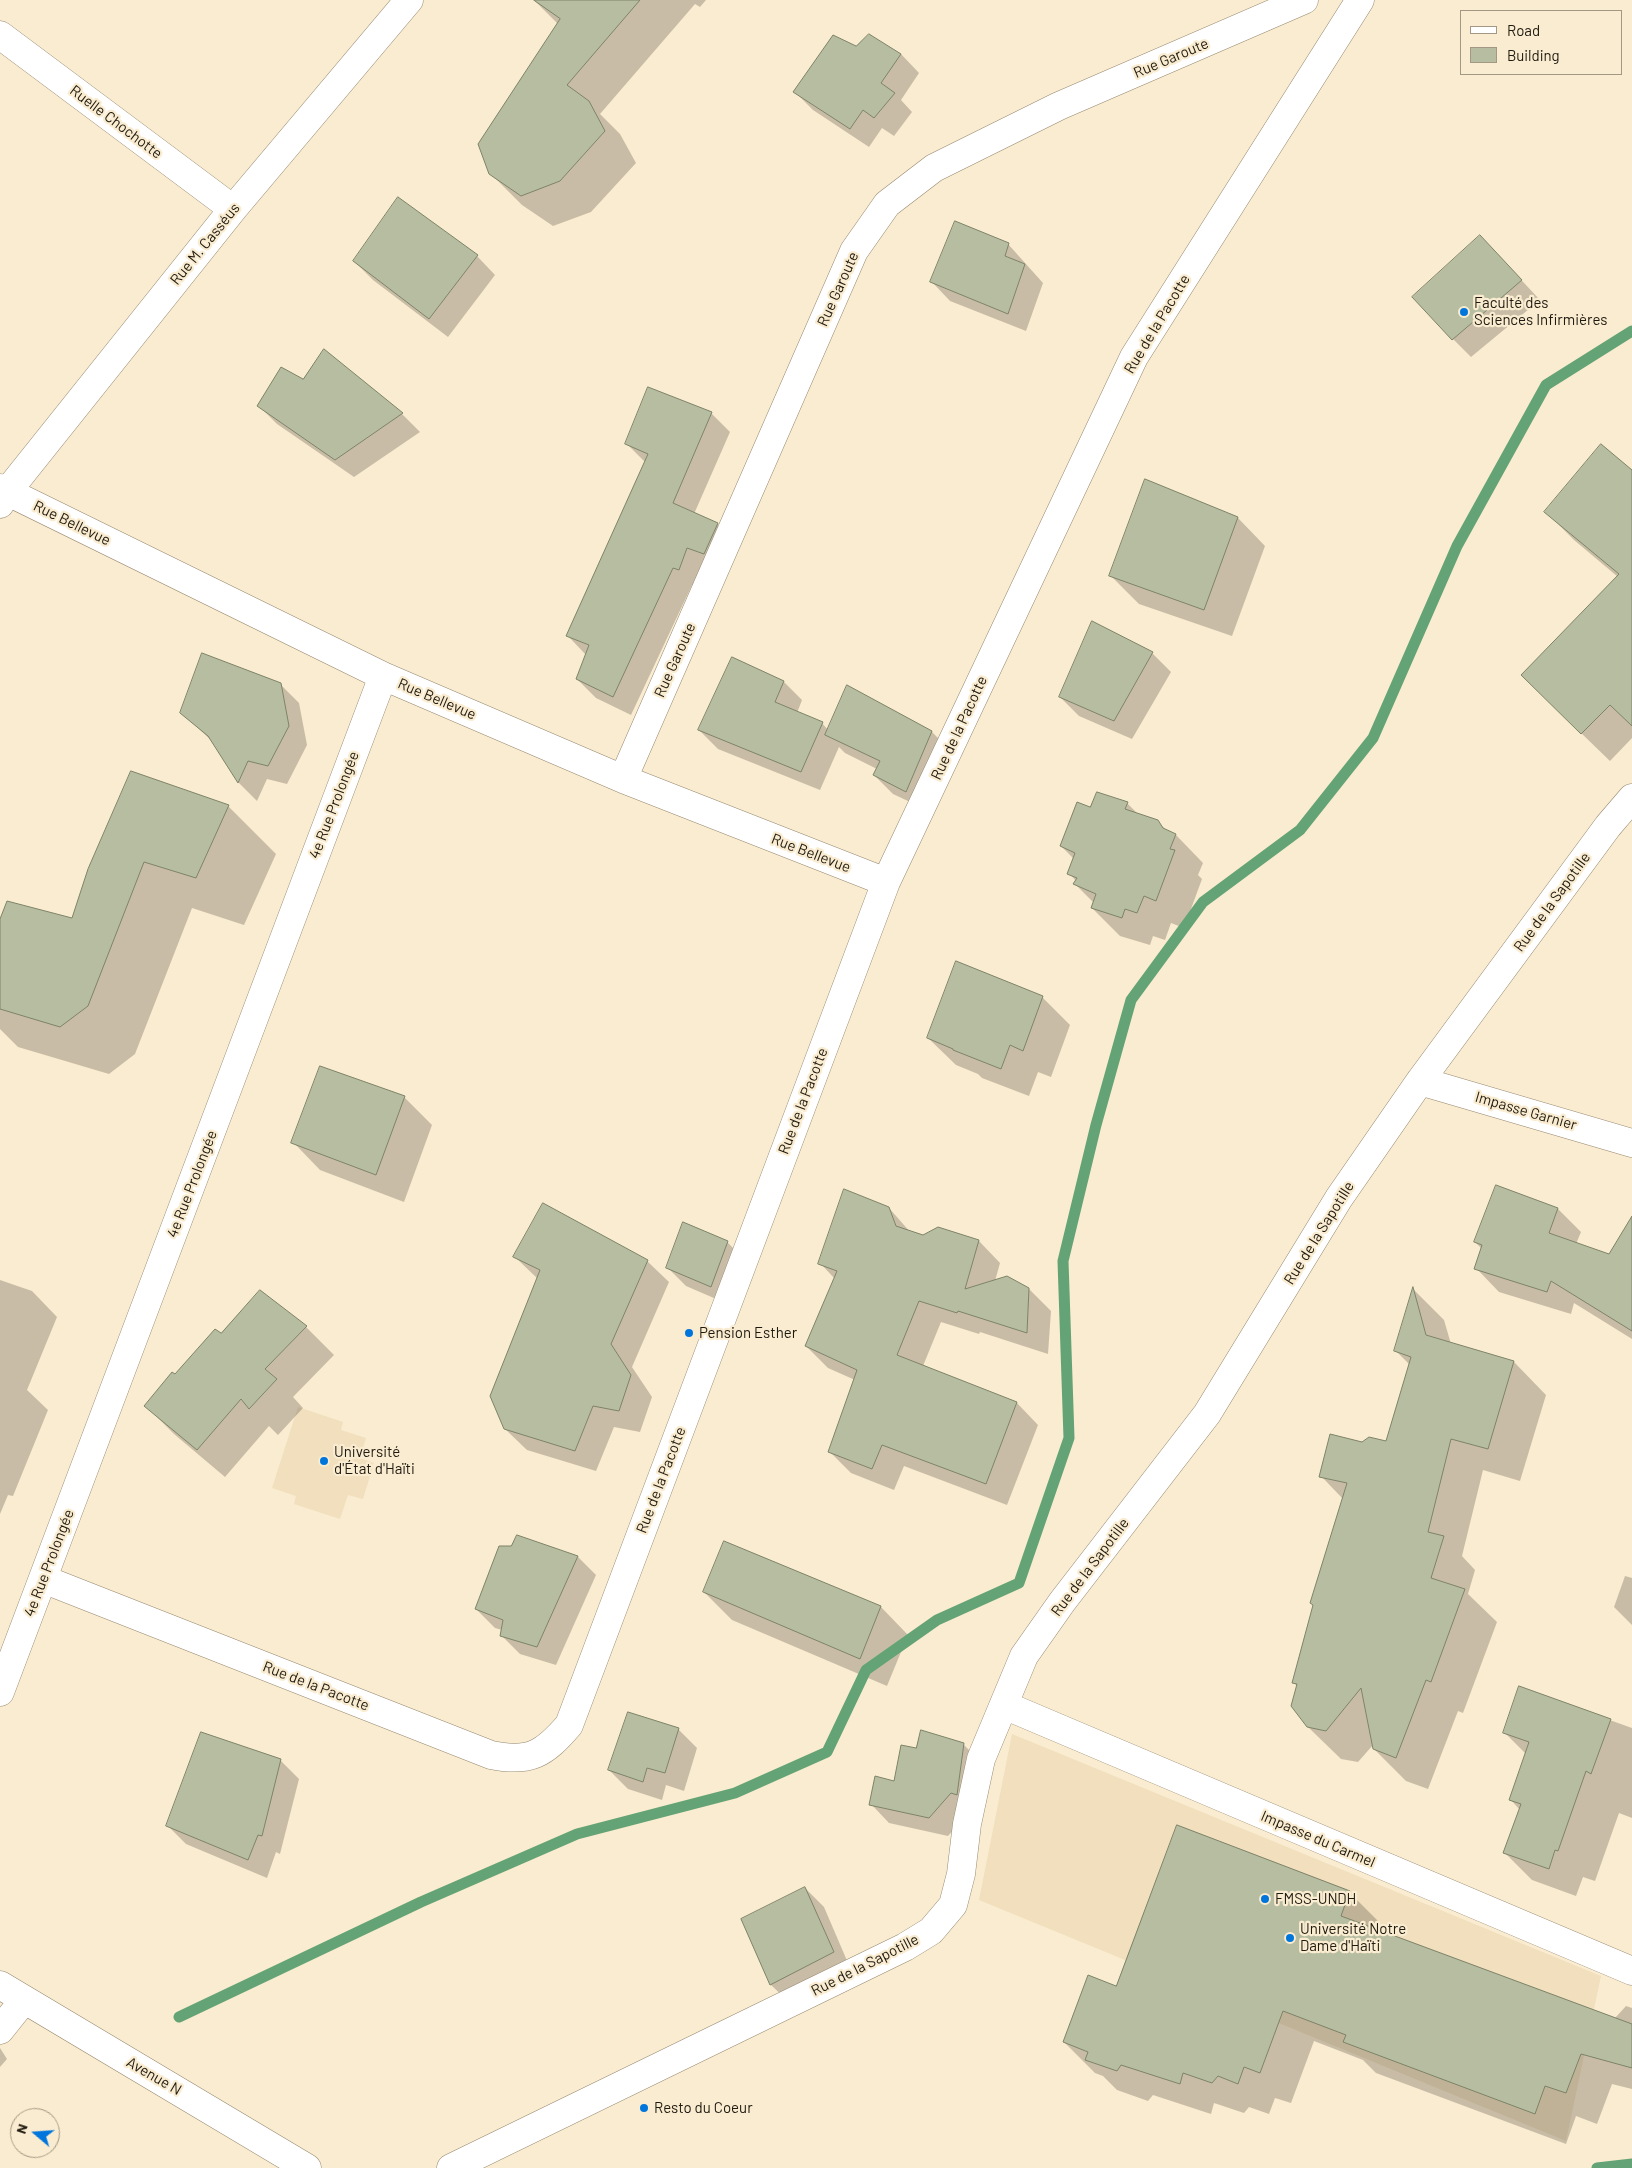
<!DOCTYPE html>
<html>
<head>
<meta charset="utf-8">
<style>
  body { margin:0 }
  #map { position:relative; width:1632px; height:2168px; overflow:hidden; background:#faecd0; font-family:Barlow,sans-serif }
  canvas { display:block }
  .legend { position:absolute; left:1460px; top:10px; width:162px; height:65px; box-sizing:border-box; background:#faecd0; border:1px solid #a29883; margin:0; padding:6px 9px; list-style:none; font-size:15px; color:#1f1a10 }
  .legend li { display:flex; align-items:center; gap:10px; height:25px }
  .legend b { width:25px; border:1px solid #a29883 }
  .north { position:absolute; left:10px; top:2108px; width:50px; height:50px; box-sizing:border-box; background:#faecd0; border:1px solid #a29883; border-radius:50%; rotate:288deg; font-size:14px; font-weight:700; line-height:20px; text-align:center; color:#1f1a10 }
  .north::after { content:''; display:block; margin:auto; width:18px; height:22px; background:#0076dd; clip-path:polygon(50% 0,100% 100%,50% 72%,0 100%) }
</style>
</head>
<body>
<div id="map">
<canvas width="1632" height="2168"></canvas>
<ul class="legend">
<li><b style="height:6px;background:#fff"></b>Road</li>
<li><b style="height:14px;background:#b7bda1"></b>Building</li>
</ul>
<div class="north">N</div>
</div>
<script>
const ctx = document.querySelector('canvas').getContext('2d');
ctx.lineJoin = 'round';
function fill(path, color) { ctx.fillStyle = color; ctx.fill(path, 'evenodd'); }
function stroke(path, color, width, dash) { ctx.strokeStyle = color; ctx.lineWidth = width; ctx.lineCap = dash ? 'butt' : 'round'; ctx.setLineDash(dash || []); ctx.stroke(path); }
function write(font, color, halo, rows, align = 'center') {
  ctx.font = font + ' Barlow,sans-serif'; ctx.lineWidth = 4.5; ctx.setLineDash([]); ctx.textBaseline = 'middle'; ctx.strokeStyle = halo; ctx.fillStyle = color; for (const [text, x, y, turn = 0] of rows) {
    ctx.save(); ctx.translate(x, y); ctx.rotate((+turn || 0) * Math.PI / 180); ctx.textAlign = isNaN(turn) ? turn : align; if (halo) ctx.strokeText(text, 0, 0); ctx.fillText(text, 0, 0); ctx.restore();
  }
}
const built = new Path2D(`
  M 298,1407 L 343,1422 L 341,1430 L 366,1438 L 360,1458 L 374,1463 L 363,1499 L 348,1495 L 340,1519 L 294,1504 L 296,1496 L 272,1488 Z
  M 1012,1734 L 1601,1976 L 1566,2141 L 979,1900 Z`);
const shadow = new Path2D(`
  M 534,0 L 706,0 L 700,7 L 695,4 L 600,114 L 620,134 L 636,163 L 591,212 L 553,226 L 522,205 L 490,173 L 558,24 Z
  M 856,47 L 901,54 L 919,73 L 901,100 L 912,112 L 894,136 L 882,128 L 869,147 L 813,110 L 795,92 Z
  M 1008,244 L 1043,283 L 1026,331 L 950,301 L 932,282 Z
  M 1498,255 L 1540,300 L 1471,357 L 1453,339 Z
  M 477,256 L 495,275 L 448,337 L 373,280 L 354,261 Z
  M 304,381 L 402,414 L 420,432 L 354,477 L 277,424 L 259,406 Z
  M 711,413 L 730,432 L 694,514 L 717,524 L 736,543 L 698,588 L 692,585 L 631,715 L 596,698 L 577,679 L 586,655 L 568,636 L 646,463 L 627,444 Z
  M 1632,471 L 1632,738 L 1610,761 L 1550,703 L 1618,577 L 1574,540 L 1546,512 Z
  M 1146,481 L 1238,518 L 1265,546 L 1232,636 L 1139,604 L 1111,576 Z
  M 1093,623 L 1152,653 L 1171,672 L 1132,739 L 1079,716 L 1060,697 Z
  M 784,682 L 802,700 L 797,713 L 822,723 L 828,730 L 932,732 L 950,750 L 925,809 L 893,794 L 874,775 L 877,769 L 845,753 L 839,747 L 820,790 L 718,749 L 699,730 Z
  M 280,684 L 299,703 L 307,745 L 287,784 L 267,779 L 257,801 L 239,783 L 214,743 L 182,713 Z
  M 1127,803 L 1139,815 L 1157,821 L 1167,831 L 1176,835 L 1203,863 L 1198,875 L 1202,879 L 1184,928 L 1171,923 L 1165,940 L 1153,936 L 1150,945 L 1120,936 L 1092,908 L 1094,903 L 1075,884 L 1076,881 L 1069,873 L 1074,859 L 1061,846 L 1091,808 Z
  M 228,806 L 276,854 L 244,925 L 192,908 L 135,1054 L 109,1074 L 18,1047 L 0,1029 L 0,922 L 73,920 L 89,869 Z
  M 1042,997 L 1070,1025 L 1051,1077 L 1038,1072 L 1029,1096 L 982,1078 L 978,1074 L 956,1065 L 928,1038 Z
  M 404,1097 L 432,1125 L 404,1202 L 320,1170 L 293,1142 Z
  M 1496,1186 L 1558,1209 L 1581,1232 L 1576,1244 L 1609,1256 L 1632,1218 L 1632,1339 L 1574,1303 L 1571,1314 L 1499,1292 L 1476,1268 L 1482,1249 L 1475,1242 Z
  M 889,1208 L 911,1233 L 923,1236 L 979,1241 L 1000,1263 L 995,1281 L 1029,1289 L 1051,1311 L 1048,1354 L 980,1332 L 979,1334 L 941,1322 L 923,1366 L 1017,1403 L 1038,1425 L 1007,1505 L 904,1466 L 894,1490 L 851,1473 L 829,1451 L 855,1380 L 828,1368 L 806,1346 L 835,1279 L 820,1263 Z
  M 727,1242 L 746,1261 L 730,1305 L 686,1286 L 667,1267 Z
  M 515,1257 L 647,1261 L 669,1282 L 632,1367 L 652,1397 L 640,1432 L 614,1427 L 596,1471 L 527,1450 L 505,1429 L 538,1279 Z
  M 0,1280 L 32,1291 L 57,1317 L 27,1390 L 48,1410 L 13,1496 L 8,1495 L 0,1514 Z
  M 1413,1289 L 1444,1320 L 1451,1344 L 1514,1362 L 1546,1395 L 1520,1481 L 1483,1470 L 1462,1556 L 1475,1570 L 1468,1594 L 1497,1622 L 1463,1713 L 1458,1711 L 1428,1789 L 1406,1781 L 1374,1749 L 1373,1745 L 1358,1762 L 1341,1759 L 1308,1727 L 1298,1687 L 1294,1683 L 1343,1499 L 1321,1476 L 1362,1443 L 1387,1443 L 1410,1365 L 1396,1351 Z
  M 260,1292 L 306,1327 L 334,1355 L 293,1397 L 303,1408 L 278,1435 L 269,1426 L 225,1477 L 174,1434 L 146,1406 L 221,1335 Z
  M 724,1543 L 881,1607 L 908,1635 L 887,1686 L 732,1620 L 704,1592 Z
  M 578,1557 L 596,1575 L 556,1665 L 520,1654 L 501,1635 L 502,1630 L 495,1628 L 476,1609 Z
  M 1625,1576 L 1632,1578 L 1632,1625 L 1614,1607 Z
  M 1520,1688 L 1632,1728 L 1632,1818 L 1619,1813 L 1595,1881 L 1583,1877 L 1576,1896 L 1532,1880 L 1505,1853 L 1520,1810 L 1510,1799 L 1526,1754 L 1504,1732 Z
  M 678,1729 L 697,1748 L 684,1791 L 666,1785 L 662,1800 L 628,1789 L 609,1770 Z
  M 963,1744 L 982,1763 L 970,1811 L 948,1836 L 889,1823 L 871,1804 L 895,1782 L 917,1749 Z
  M 280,1760 L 299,1779 L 280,1854 L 276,1852 L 267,1878 L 186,1844 L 167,1825 Z
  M 805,1888 L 824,1907 L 851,1970 L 790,2003 L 771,1985 L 742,1920 Z
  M 1349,1892 L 1380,1923 L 1378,1931 L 1615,2018 L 1626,2006 L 1632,2008 L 1632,2089 L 1612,2084 L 1597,2124 L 1576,2116 L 1566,2144 L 1376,2073 L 1363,2060 L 1314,2041 L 1291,2103 L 1275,2098 L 1269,2114 L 1249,2107 L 1244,2113 L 1214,2103 L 1211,2114 L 1153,2095 L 1148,2101 L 1117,2090 L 1103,2076 L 1095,2073 L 1064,2042 L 1117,1987 Z
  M 0,2048 L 7,2059 L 0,2067 Z`);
const stream = new Path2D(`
  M 179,2017 L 421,1902 L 577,1834 L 735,1793 L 827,1752 L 866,1670 L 937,1620 L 1019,1583 L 1069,1438 L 1063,1261 L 1096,1125 L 1131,1000 L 1203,902 L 1300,830 L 1373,738 L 1457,546 L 1546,385 L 1632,331
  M 1597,2168 L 1632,2164`);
const building = new Path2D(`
  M 534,0 L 640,0 L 567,85 L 589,101 L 605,131 L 560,181 L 521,196 L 489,174 L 478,144 L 560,19 Z
  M 869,34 L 901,54 L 881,83 L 895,93 L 874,118 L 863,110 L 850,129 L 793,92 L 833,35 L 856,46 Z
  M 398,197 L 478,255 L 429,319 L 353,261 Z
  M 955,221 L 1009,243 L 1005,256 L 1025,264 L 1008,314 L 930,282 Z
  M 1480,235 L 1522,280 L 1452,340 L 1412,297 Z
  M 324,349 L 403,413 L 335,460 L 257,406 L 281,367 L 303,379 Z
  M 648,387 L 712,412 L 673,503 L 718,523 L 704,554 L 687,548 L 679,570 L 673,568 L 613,697 L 576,679 L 589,645 L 566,636 L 648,454 L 625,444 Z
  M 1601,444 L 1632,470 L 1632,726 L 1610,705 L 1581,734 L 1521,675 L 1619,574 L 1544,512 Z
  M 1145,479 L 1238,517 L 1204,610 L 1109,576 Z
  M 1092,621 L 1153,652 L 1114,721 L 1059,697 Z
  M 202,653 L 281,683 L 289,726 L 268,766 L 248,761 L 238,783 L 208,736 L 180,713 Z
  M 732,657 L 784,681 L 775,702 L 823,722 L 801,772 L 698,730 Z
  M 847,685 L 932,731 L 906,792 L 873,775 L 880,761 L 825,735 Z
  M 131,771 L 229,805 L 196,878 L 144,862 L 88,1006 L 60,1027 L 0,1009 L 0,919 L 7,901 L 72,918 L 88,869 Z
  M 1097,792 L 1128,802 L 1125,809 L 1158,820 L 1163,828 L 1176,834 L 1170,849 L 1175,850 L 1156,901 L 1144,896 L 1137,913 L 1125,909 L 1122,918 L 1091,908 L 1096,894 L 1073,884 L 1077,878 L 1067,874 L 1075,853 L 1060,846 L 1077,802 L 1090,807 Z
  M 956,961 L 1043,996 L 1023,1051 L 1010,1045 L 1001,1069 L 953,1050 L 953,1049 L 927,1038 Z
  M 320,1066 L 405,1096 L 376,1175 L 291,1143 Z
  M 1496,1185 L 1558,1208 L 1549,1233 L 1609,1254 L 1632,1216 L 1632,1331 L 1551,1281 L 1547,1292 L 1474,1269 L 1482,1245 L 1474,1242 Z
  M 844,1189 L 889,1207 L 896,1226 L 923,1235 L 938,1227 L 979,1240 L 965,1289 L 1007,1276 L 1029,1288 L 1027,1333 L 958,1311 L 957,1313 L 919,1301 L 897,1355 L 1017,1402 L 986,1484 L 882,1445 L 872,1469 L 828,1452 L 857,1370 L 805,1346 L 837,1271 L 818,1264 Z
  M 543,1203 L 648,1260 L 611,1344 L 631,1375 L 619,1411 L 593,1406 L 575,1451 L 504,1429 L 490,1396 L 540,1270 L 513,1257 Z
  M 683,1222 L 728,1241 L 711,1287 L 666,1268 Z
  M 1413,1287 L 1426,1335 L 1514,1361 L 1488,1449 L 1451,1439 L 1428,1532 L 1444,1536 L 1431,1578 L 1465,1589 L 1431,1682 L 1426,1680 L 1396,1758 L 1373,1749 L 1361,1688 L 1326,1731 L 1307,1727 L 1291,1706 L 1297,1684 L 1292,1683 L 1313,1605 L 1310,1603 L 1347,1483 L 1319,1477 L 1330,1434 L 1362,1442 L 1369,1437 L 1386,1441 L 1411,1357 L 1394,1351 Z
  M 260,1290 L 307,1326 L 265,1369 L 277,1379 L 249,1409 L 241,1399 L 197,1450 L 144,1406 L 172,1372 L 175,1374 L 215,1329 L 221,1333 Z
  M 517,1535 L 578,1556 L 537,1647 L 500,1636 L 503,1620 L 475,1609 L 499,1546 L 511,1546 Z
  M 724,1541 L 881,1606 L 860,1659 L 703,1592 Z
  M 1519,1686 L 1611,1719 L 1591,1774 L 1586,1771 L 1558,1851 L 1555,1850 L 1549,1869 L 1503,1853 L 1521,1804 L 1509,1800 L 1529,1742 L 1503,1733 Z
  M 628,1712 L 679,1728 L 665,1773 L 647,1768 L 643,1782 L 608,1770 Z
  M 921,1730 L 964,1743 L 957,1795 L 951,1793 L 929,1818 L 869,1805 L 875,1776 L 894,1781 L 901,1745 L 916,1748 Z
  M 201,1732 L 281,1759 L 262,1836 L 258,1835 L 248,1860 L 166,1826 Z
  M 1177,1825 L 1350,1891 L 1341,1916 L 1632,2024 L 1632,2068 L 1581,2054 L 1566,2093 L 1545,2086 L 1535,2114 L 1343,2042 L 1346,2035 L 1283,2011 L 1260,2073 L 1244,2067 L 1238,2084 L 1218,2076 L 1212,2083 L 1183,2073 L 1180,2084 L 1121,2065 L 1117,2071 L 1085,2060 L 1088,2052 L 1063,2042 L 1088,1975 L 1116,1986 Z
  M 805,1887 L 834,1952 L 770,1985 L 741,1919 Z`);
const minor = new Path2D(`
  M 0,35 L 233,209
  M 0,488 L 383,676 L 623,779 L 886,882
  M 0,504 L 7,492 L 233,209 L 409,0
  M 623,779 L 854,251 L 887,204 L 934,168 L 1059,106 L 1304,0
  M 1420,1081 L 1632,1143
  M 43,1579 L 491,1755 C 530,1763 544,1754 569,1725 L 886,882 L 1134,357 L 1360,0
  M 0,1692 L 383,676
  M 1004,1705 L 1632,1971
  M 0,1985 L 307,2168
  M 0,2030 L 24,2000
  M 451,2168 L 905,1947 L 931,1931 L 953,1905 L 961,1874 L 967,1824 L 981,1759 L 1024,1656 L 1062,1602 L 1207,1414 L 1339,1198 L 1420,1081 L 1608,826 L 1632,798`);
const markers = [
  [1464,312,5,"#0076dd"],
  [689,1333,5,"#0076dd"],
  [324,1461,5,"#0076dd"],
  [1265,1899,5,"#0076dd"],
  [1290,1938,5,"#0076dd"],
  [644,2108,5,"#0076dd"]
];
const streetNames = [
  ["Rue Garoute",1171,58,-23],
  ["Ruelle Chochotte",116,122,37],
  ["Rue M. Casséus",205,244,-51],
  ["Rue Garoute",838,289,-66],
  ["Rue de la Pacotte",1157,324,-59],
  ["Rue Bellevue",72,523,26],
  ["Rue Garoute",675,660,-66],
  ["Rue Bellevue",437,699,23],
  ["Rue de la Pacotte",959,728,-65],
  ["4e Rue Prolongée",334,805,-69],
  ["Rue Bellevue",811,853,21],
  ["Rue de la Sapotille",1552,902,-54],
  ["Rue de la Pacotte",803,1101,-69],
  ["Impasse Garnier",1526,1111,16],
  ["4e Rue Prolongée",192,1184,-69],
  ["Rue de la Sapotille",1319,1233,-58],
  ["Rue de la Pacotte",661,1480,-69],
  ["4e Rue Prolongée",49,1563,-69],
  ["Rue de la Sapotille",1090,1567,-53],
  ["Rue de la Pacotte",316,1686,21],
  ["Impasse du Carmel",1318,1839,23],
  ["Rue de la Sapotille",865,1965,-27],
  ["Avenue N",154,2076,30]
];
const poiNames = [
  ["Faculté des",1474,303],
  ["Sciences Infirmières",1474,320],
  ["Pension Esther",699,1333],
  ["Université",334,1452],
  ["d'État d'Haïti",334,1469],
  ["FMSS-UNDH",1275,1899],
  ["Université Notre",1300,1929],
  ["Dame d'Haïti",1300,1946],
  ["Resto du Coeur",654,2108]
];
fill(built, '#f1dfbd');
fill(shadow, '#0003');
stroke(stream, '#64a375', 11);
fill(building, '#b7bda1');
stroke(building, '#7d8368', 1);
stroke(minor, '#968870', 29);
stroke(minor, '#fff', 28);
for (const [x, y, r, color] of markers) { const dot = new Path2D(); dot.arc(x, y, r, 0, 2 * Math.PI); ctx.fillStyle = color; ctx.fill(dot); stroke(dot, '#faecd0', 2); }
write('15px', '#1f1a10', '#faecd0', streetNames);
write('15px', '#1f1a10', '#faecd0', poiNames, 'left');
</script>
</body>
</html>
